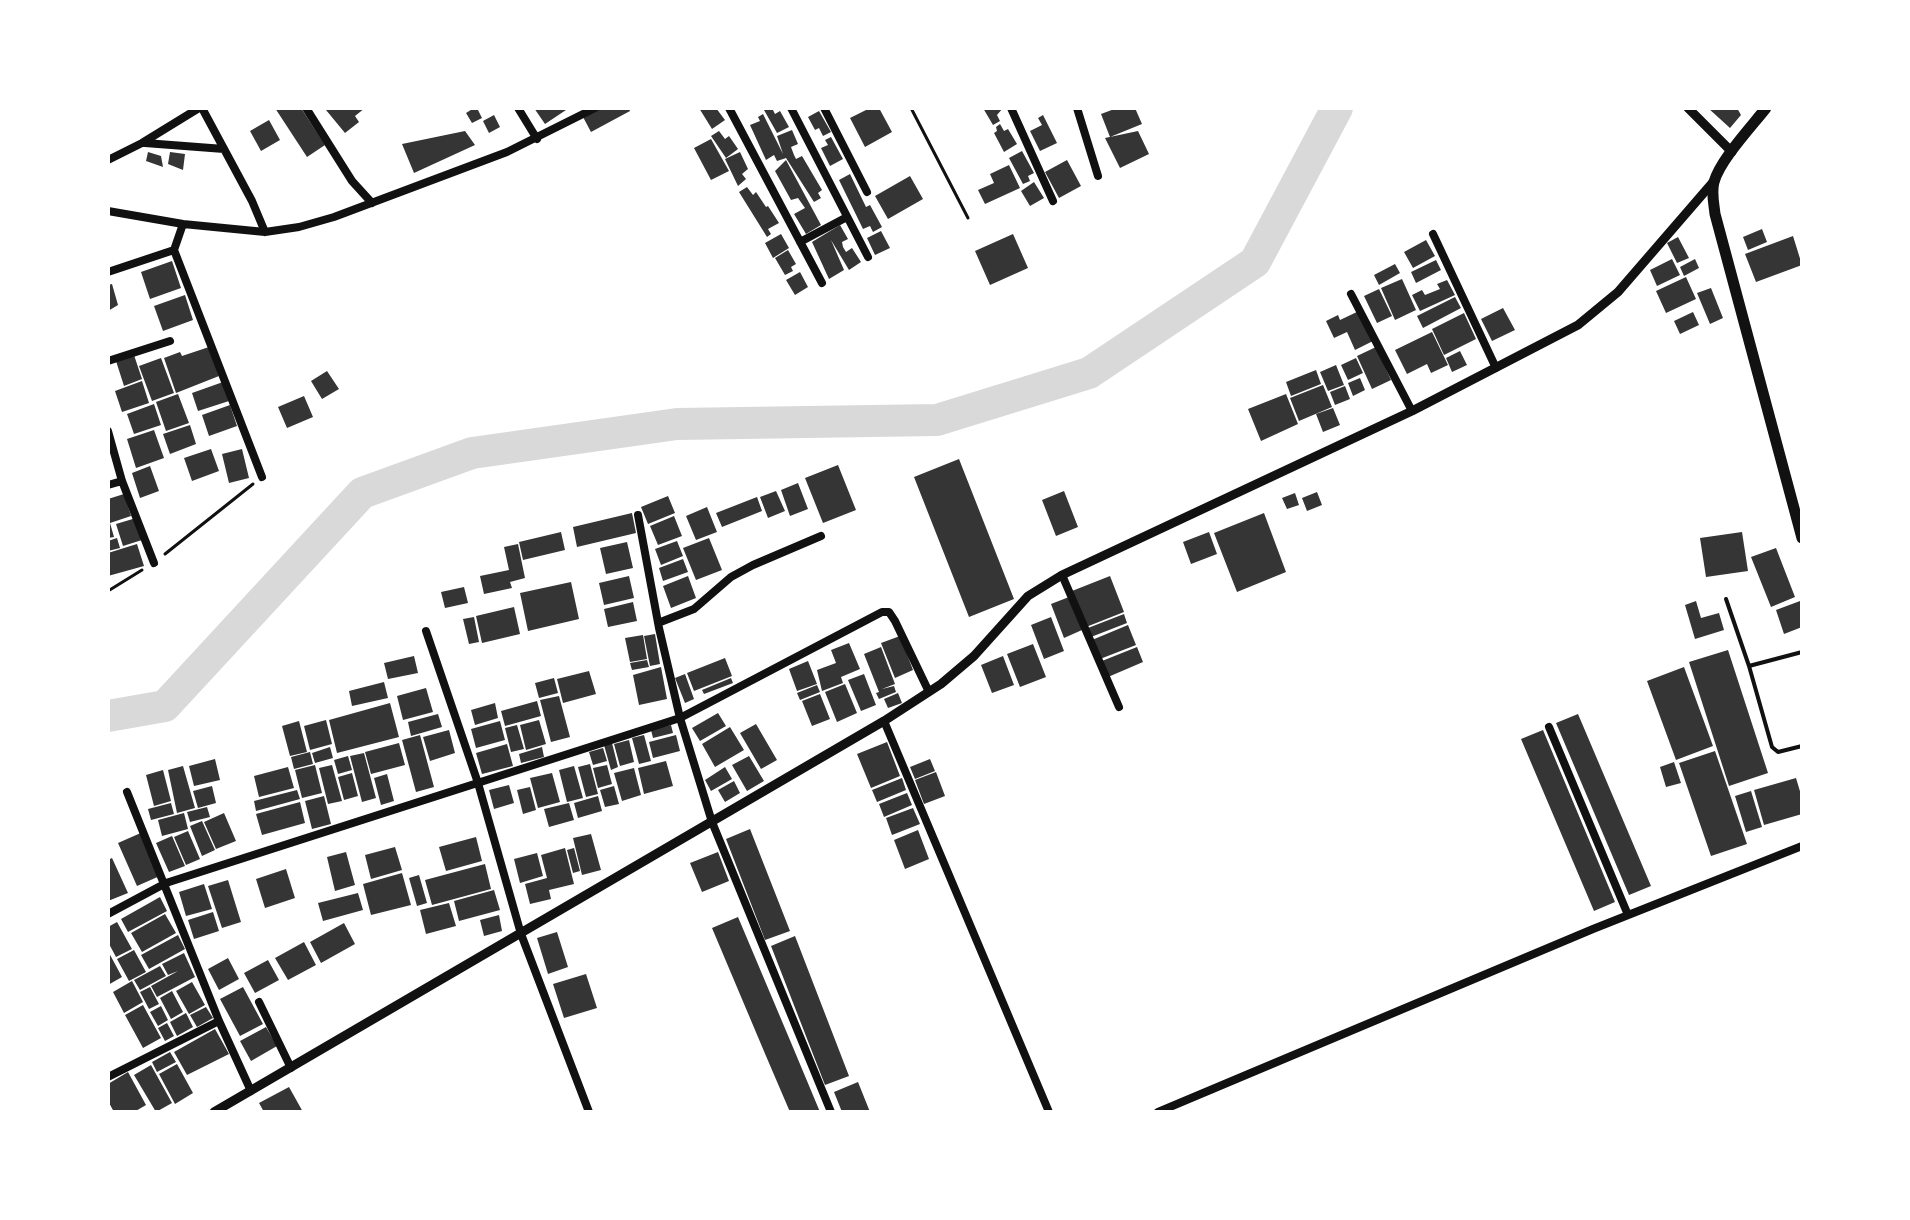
<!DOCTYPE html>
<html>
<head>
<meta charset="utf-8">
<style>
  body { margin:0 }
  #map { position:relative; width:1910px; height:1220px; overflow:hidden; background:#fff; font-family:Raleway,sans-serif }
  canvas { display:block }
  .frame { position:absolute; inset:0; border:110px solid #fff; pointer-events:none }
</style>
</head>
<body>
<div id="map">
<canvas width="1910" height="1220"></canvas>
<div class="frame"></div>
</div>
<script>
const ctx = document.querySelector('canvas').getContext('2d');
ctx.lineJoin = 'round';
function stroke(path, color, width, dash) { ctx.strokeStyle = color; ctx.lineWidth = width; ctx.lineCap = dash ? 'butt' : 'round'; ctx.setLineDash(dash || []); ctx.stroke(path); }
function fill(path, color) { ctx.fillStyle = color; ctx.fill(path, 'evenodd'); }
const river = new Path2D(`
  M 108,716 L 165,706 L 362,493 L 472,453 L 677,424 L 937,420 L 1089,373 L 1255,262 L 1337,108`);
const building = new Path2D(`
  M 275,108 L 301,108 L 325,145 L 307,157 Z
  M 328,108 L 365,108 L 355,116 L 359,122 L 345,133 L 326,110 Z
  M 474,108 L 477,108 L 482,118 L 472,123 L 466,113 Z
  M 534,108 L 569,108 L 545,124 Z
  M 600,108 L 629,108 L 630,111 L 591,132 L 583,117 Z
  M 699,108 L 716,108 L 725,120 L 712,129 Z
  M 772,108 L 775,114 L 780,111 L 789,127 L 777,133 L 764,110 Z
  M 870,108 L 879,108 L 892,132 L 865,147 L 850,118 Z
  M 983,108 L 1003,108 L 997,115 L 1000,121 L 993,125 Z
  M 1117,108 L 1135,108 L 1142,124 L 1110,137 L 1101,114 Z
  M 1708,108 L 1737,108 L 1741,115 L 1730,128 Z
  M 819,111 L 831,132 L 823,136 L 819,128 L 815,130 L 808,117 Z
  M 763,114 L 783,154 L 777,136 L 792,130 L 798,144 L 791,147 L 794,155 L 796,159 L 802,156 L 822,190 L 818,193 L 821,198 L 814,202 L 786,158 L 777,161 L 774,155 L 766,160 L 750,125 L 760,121 L 758,117 Z
  M 494,115 L 500,127 L 489,133 L 483,121 Z
  M 1043,115 L 1057,143 L 1040,151 L 1030,131 L 1042,125 L 1038,118 Z
  M 269,120 L 280,140 L 261,151 L 250,131 Z
  M 1000,124 L 1004,131 L 1008,129 L 1017,144 L 1004,152 L 994,133 L 997,131 L 996,127 Z
  M 465,131 L 475,145 L 414,173 L 402,144 Z
  M 719,131 L 725,139 L 729,136 L 738,149 L 726,158 L 711,136 Z
  M 1138,131 L 1149,154 L 1120,168 L 1105,138 Z
  M 831,137 L 843,159 L 830,166 L 821,148 L 828,145 L 825,140 Z
  M 711,139 L 729,171 L 711,180 L 694,148 Z
  M 1022,151 L 1034,173 L 1028,176 L 1030,181 L 1023,184 L 1009,158 Z
  M 148,152 L 161,156 L 163,167 L 146,161 Z
  M 170,152 L 185,154 L 183,170 L 168,164 Z
  M 740,152 L 748,169 L 742,174 L 746,179 L 738,186 L 725,159 Z
  M 786,160 L 821,225 L 806,234 L 794,214 L 805,208 L 798,198 L 791,200 L 775,171 Z
  M 1067,160 L 1081,186 L 1059,198 L 1045,172 Z
  M 1009,165 L 1020,188 L 985,204 L 978,190 L 994,183 L 990,174 Z
  M 850,174 L 866,207 L 870,205 L 882,227 L 873,232 L 870,226 L 863,229 L 839,180 Z
  M 910,176 L 923,199 L 888,219 L 875,196 Z
  M 1034,182 L 1044,198 L 1030,206 L 1021,191 Z
  M 747,187 L 753,195 L 756,192 L 766,207 L 768,206 L 779,223 L 768,229 L 771,234 L 767,237 L 739,192 Z
  M 840,225 L 848,239 L 842,242 L 843,247 L 846,252 L 852,248 L 861,262 L 849,270 L 831,240 L 844,270 L 829,279 L 812,242 Z
  M 1762,229 L 1767,242 L 1748,250 L 1743,237 Z
  M 881,231 L 890,248 L 875,255 L 867,238 Z
  M 781,234 L 789,248 L 773,258 L 765,243 Z
  M 1013,234 L 1028,268 L 990,285 L 975,251 Z
  M 1793,236 L 1802,265 L 1756,282 L 1745,254 Z
  M 1678,237 L 1689,258 L 1677,263 L 1667,243 Z
  M 1426,240 L 1435,256 L 1413,268 L 1404,252 Z
  M 788,250 L 796,264 L 791,267 L 793,271 L 785,275 L 775,258 Z
  M 1672,259 L 1680,275 L 1657,286 L 1650,270 Z
  M 1695,259 L 1699,268 L 1684,276 L 1680,267 Z
  M 1436,260 L 1441,270 L 1416,283 L 1411,272 Z
  M 172,261 L 181,288 L 150,299 L 141,272 Z
  M 1395,264 L 1400,273 L 1379,285 L 1374,275 Z
  M 800,272 L 808,287 L 795,295 L 786,280 Z
  M 1686,277 L 1696,299 L 1666,313 L 1656,291 Z
  M 1402,279 L 1416,310 L 1395,320 L 1381,288 Z
  M 1447,280 L 1455,295 L 1420,311 L 1412,295 L 1422,290 L 1425,295 L 1440,289 L 1437,284 Z
  M 112,284 L 118,305 L 108,311 L 108,285 Z
  M 1711,288 L 1723,318 L 1710,324 L 1697,293 Z
  M 1379,289 L 1392,316 L 1377,323 L 1364,296 Z
  M 185,295 L 193,320 L 163,331 L 154,306 Z
  M 1455,297 L 1461,308 L 1423,328 L 1417,316 Z
  M 1503,308 L 1515,330 L 1492,341 L 1481,319 Z
  M 1359,311 L 1373,341 L 1355,350 L 1347,332 L 1334,338 L 1326,321 L 1338,315 L 1340,320 Z
  M 1693,312 L 1699,325 L 1680,334 L 1674,321 Z
  M 1464,313 L 1476,339 L 1444,355 L 1432,329 Z
  M 1432,332 L 1448,365 L 1431,373 L 1427,364 L 1407,374 L 1395,350 Z
  M 209,347 L 219,376 L 176,393 L 164,358 L 180,352 L 182,356 Z
  M 1376,347 L 1391,380 L 1372,389 L 1357,356 Z
  M 1460,351 L 1467,365 L 1452,372 L 1446,358 Z
  M 134,355 L 142,379 L 124,386 L 116,361 Z
  M 161,358 L 174,393 L 152,401 L 139,366 Z
  M 1356,358 L 1363,373 L 1348,380 L 1341,365 Z
  M 1336,365 L 1344,385 L 1328,391 L 1320,372 Z
  M 1316,370 L 1321,384 L 1291,396 L 1286,382 Z
  M 327,371 L 339,389 L 322,399 L 311,381 Z
  M 1360,378 L 1365,390 L 1353,396 L 1348,383 Z
  M 142,381 L 149,403 L 122,412 L 115,391 Z
  M 223,382 L 229,401 L 198,411 L 192,393 Z
  M 1323,385 L 1332,407 L 1299,421 L 1290,398 Z
  M 1345,386 L 1350,399 L 1335,405 L 1330,392 Z
  M 178,394 L 189,423 L 166,431 L 156,402 Z
  M 1286,394 L 1298,424 L 1261,441 L 1248,409 Z
  M 304,396 L 313,417 L 287,428 L 278,407 Z
  M 154,404 L 161,425 L 134,434 L 127,414 Z
  M 230,405 L 237,426 L 209,436 L 202,415 Z
  M 1333,408 L 1340,425 L 1323,432 L 1316,414 Z
  M 190,425 L 196,444 L 170,454 L 163,434 Z
  M 154,430 L 164,458 L 136,468 L 127,439 Z
  M 211,449 L 219,471 L 192,481 L 184,458 Z
  M 242,449 L 249,478 L 229,483 L 222,454 Z
  M 959,459 L 1014,599 L 969,617 L 914,477 Z
  M 838,465 L 856,510 L 823,523 L 805,478 Z
  M 150,466 L 159,491 L 140,498 L 132,473 Z
  M 798,483 L 808,509 L 790,516 L 781,490 Z
  M 776,491 L 785,511 L 768,518 L 760,497 Z
  M 1064,491 L 1078,527 L 1056,536 L 1042,500 Z
  M 1317,492 L 1322,505 L 1307,511 L 1302,498 Z
  M 1295,493 L 1299,505 L 1287,509 L 1282,498 Z
  M 124,494 L 131,516 L 110,523 L 114,537 L 108,538 L 108,499 Z
  M 668,496 L 675,513 L 648,524 L 641,507 Z
  M 757,497 L 762,511 L 722,527 L 716,513 Z
  M 707,507 L 717,532 L 696,540 L 686,516 Z
  M 632,513 L 636,533 L 577,547 L 573,527 Z
  M 1264,513 L 1286,572 L 1237,592 L 1214,533 Z
  M 674,516 L 682,536 L 658,545 L 650,526 Z
  M 136,518 L 142,540 L 123,546 L 116,524 Z
  M 561,532 L 565,550 L 523,560 L 519,542 Z
  M 1209,532 L 1217,554 L 1191,564 L 1183,542 Z
  M 1742,532 L 1748,571 L 1706,577 L 1700,538 Z
  M 117,538 L 120,548 L 108,551 L 108,541 Z
  M 709,538 L 722,570 L 696,580 L 683,548 Z
  M 677,541 L 683,556 L 661,565 L 655,549 Z
  M 627,542 L 633,568 L 606,574 L 600,548 Z
  M 137,544 L 144,566 L 108,576 L 108,553 Z
  M 518,544 L 525,578 L 510,582 L 512,588 L 484,594 L 480,576 L 509,570 L 504,547 Z
  M 1776,548 L 1795,597 L 1771,607 L 1751,557 Z
  M 683,559 L 688,572 L 663,581 L 659,568 Z
  M 629,576 L 634,598 L 604,605 L 599,583 Z
  M 688,576 L 696,598 L 671,608 L 663,586 Z
  M 1110,576 L 1124,612 L 1086,627 L 1072,591 Z
  M 571,582 L 579,619 L 528,631 L 520,593 Z
  M 464,587 L 468,603 L 445,608 L 441,592 Z
  M 1069,597 L 1082,630 L 1064,638 L 1051,604 Z
  M 1696,601 L 1701,618 L 1719,613 L 1724,630 L 1695,639 L 1685,605 Z
  M 1800,601 L 1802,627 L 1784,634 L 1776,610 Z
  M 633,602 L 637,621 L 608,627 L 604,609 Z
  M 514,607 L 520,634 L 482,643 L 476,616 Z
  M 1124,614 L 1127,623 L 1091,637 L 1088,628 Z
  M 474,617 L 479,642 L 469,644 L 463,619 Z
  M 1051,617 L 1064,651 L 1044,659 L 1031,625 Z
  M 1128,625 L 1136,645 L 1100,659 L 1092,640 Z
  M 655,634 L 660,664 L 650,666 L 644,636 Z
  M 643,635 L 647,659 L 630,662 L 625,638 Z
  M 900,636 L 913,670 L 895,678 L 881,643 Z
  M 849,643 L 860,669 L 841,677 L 843,683 L 822,691 L 817,670 L 836,663 L 831,650 Z
  M 1033,644 L 1046,677 L 1020,687 L 1007,654 Z
  M 881,647 L 895,684 L 882,689 L 894,686 L 896,692 L 879,699 L 876,693 L 879,692 L 864,654 Z
  M 1137,647 L 1143,662 L 1108,677 L 1102,661 Z
  M 1728,650 L 1768,773 L 1729,786 L 1689,662 Z
  M 414,656 L 418,673 L 388,679 L 384,663 Z
  M 1003,656 L 1014,685 L 992,693 L 981,665 Z
  M 725,658 L 732,676 L 694,691 L 687,673 Z
  M 647,660 L 649,667 L 632,670 L 630,663 Z
  M 808,661 L 817,684 L 797,691 L 789,669 Z
  M 661,667 L 667,699 L 639,705 L 633,675 Z
  M 1684,667 L 1713,746 L 1676,760 L 1647,681 Z
  M 589,671 L 596,694 L 563,703 L 557,679 Z
  M 685,674 L 694,699 L 685,703 L 675,678 Z
  M 864,674 L 876,705 L 861,711 L 848,680 Z
  M 554,678 L 558,693 L 539,698 L 535,683 Z
  M 731,678 L 733,683 L 704,694 L 702,690 Z
  M 384,682 L 388,698 L 352,706 L 349,691 Z
  M 845,684 L 857,713 L 837,722 L 825,692 Z
  M 817,685 L 820,692 L 800,700 L 797,693 Z
  M 426,688 L 433,712 L 403,720 L 397,696 Z
  M 898,693 L 902,703 L 888,708 L 884,699 Z
  M 820,694 L 830,719 L 812,726 L 802,701 Z
  M 559,696 L 570,737 L 551,742 L 540,700 Z
  M 537,701 L 541,716 L 505,726 L 501,711 Z
  M 390,703 L 399,737 L 337,753 L 329,720 Z
  M 495,703 L 498,718 L 475,725 L 471,710 Z
  M 718,713 L 726,726 L 700,741 L 692,728 Z
  M 438,714 L 442,727 L 411,736 L 408,722 Z
  M 1578,714 L 1651,886 L 1629,895 L 1556,723 Z
  M 326,720 L 332,744 L 310,750 L 304,726 Z
  M 539,720 L 546,744 L 526,750 L 520,725 Z
  M 299,721 L 307,752 L 290,756 L 282,726 Z
  M 500,721 L 505,740 L 476,748 L 471,729 Z
  M 756,724 L 777,760 L 761,769 L 740,733 Z
  M 517,725 L 524,749 L 511,752 L 505,728 Z
  M 671,725 L 673,733 L 653,738 L 651,730 Z
  M 730,727 L 744,750 L 715,767 L 702,744 Z
  M 449,730 L 455,753 L 430,761 L 423,737 Z
  M 1543,730 L 1615,902 L 1594,911 L 1521,739 Z
  M 420,735 L 434,787 L 416,792 L 402,740 Z
  M 644,735 L 651,761 L 639,764 L 632,738 Z
  M 676,735 L 680,751 L 653,758 L 649,742 Z
  M 629,740 L 634,762 L 620,766 L 614,744 Z
  M 887,742 L 900,776 L 871,788 L 857,754 Z
  M 399,743 L 405,765 L 371,774 L 365,752 Z
  M 612,743 L 618,767 L 611,770 L 604,745 Z
  M 507,744 L 513,766 L 482,774 L 476,753 Z
  M 330,747 L 333,758 L 315,763 L 312,753 Z
  M 542,747 L 544,757 L 521,763 L 519,754 Z
  M 603,748 L 607,761 L 593,765 L 589,752 Z
  M 1715,751 L 1747,844 L 1711,856 L 1679,763 Z
  M 310,752 L 313,764 L 294,769 L 291,757 Z
  M 364,753 L 376,798 L 362,802 L 350,756 Z
  M 348,756 L 352,770 L 338,774 L 334,760 Z
  M 749,756 L 764,781 L 747,791 L 732,765 Z
  M 215,759 L 220,780 L 194,786 L 189,766 Z
  M 930,759 L 935,771 L 915,779 L 910,767 Z
  M 666,761 L 673,786 L 644,794 L 638,768 Z
  M 1674,762 L 1681,783 L 1666,787 L 1660,767 Z
  M 590,764 L 598,794 L 586,797 L 578,767 Z
  M 315,765 L 322,793 L 302,798 L 295,770 Z
  M 332,765 L 342,801 L 328,804 L 319,768 Z
  M 607,765 L 612,784 L 598,788 L 593,768 Z
  M 183,766 L 195,808 L 177,813 L 168,770 Z
  M 574,766 L 583,798 L 567,802 L 559,770 Z
  M 288,767 L 294,788 L 259,797 L 254,776 Z
  M 725,767 L 732,779 L 711,791 L 705,780 Z
  M 634,768 L 641,795 L 622,801 L 614,773 Z
  M 163,770 L 171,801 L 154,806 L 146,775 Z
  M 936,772 L 945,796 L 924,804 L 915,780 Z
  M 352,773 L 358,796 L 344,800 L 338,777 Z
  M 552,773 L 560,802 L 538,808 L 530,778 Z
  M 387,774 L 394,801 L 381,805 L 374,778 Z
  M 902,778 L 906,790 L 877,802 L 872,790 Z
  M 1796,778 L 1802,798 L 1802,814 L 1764,825 L 1754,790 Z
  M 734,781 L 740,793 L 725,802 L 718,790 Z
  M 509,785 L 514,803 L 494,809 L 489,790 Z
  M 212,786 L 216,803 L 198,808 L 193,791 Z
  M 614,786 L 619,804 L 605,807 L 600,790 Z
  M 530,787 L 536,810 L 523,814 L 517,790 Z
  M 297,790 L 300,799 L 256,811 L 254,801 Z
  M 1751,791 L 1762,827 L 1746,832 L 1735,796 Z
  M 907,793 L 912,805 L 884,817 L 879,804 Z
  M 324,796 L 331,824 L 312,829 L 305,801 Z
  M 598,796 L 602,811 L 578,818 L 574,803 Z
  M 300,802 L 305,823 L 262,835 L 256,814 Z
  M 171,803 L 174,814 L 151,820 L 148,809 Z
  M 569,803 L 574,820 L 549,827 L 544,809 Z
  M 207,807 L 210,817 L 190,822 L 187,812 Z
  M 913,808 L 920,824 L 892,835 L 886,818 Z
  M 184,813 L 188,829 L 162,836 L 158,820 Z
  M 224,813 L 236,841 L 216,849 L 204,822 Z
  M 202,821 L 215,850 L 202,856 L 190,826 Z
  M 750,829 L 790,931 L 765,940 L 726,839 Z
  M 918,830 L 929,859 L 905,869 L 894,840 Z
  M 188,831 L 200,859 L 186,865 L 174,837 Z
  M 143,832 L 162,875 L 137,886 L 118,843 Z
  M 591,834 L 601,870 L 582,875 L 573,838 Z
  M 172,836 L 185,866 L 169,872 L 156,843 Z
  M 476,837 L 482,861 L 446,871 L 439,847 Z
  M 395,847 L 402,870 L 371,879 L 365,855 Z
  M 565,848 L 574,884 L 549,890 L 551,899 L 530,904 L 525,884 L 547,878 L 541,855 Z
  M 574,848 L 580,871 L 573,873 L 567,850 Z
  M 346,852 L 355,885 L 335,891 L 327,857 Z
  M 718,852 L 729,881 L 702,892 L 690,863 Z
  M 537,853 L 543,876 L 520,883 L 514,859 Z
  M 112,858 L 128,893 L 108,901 L 108,860 Z
  M 485,864 L 491,889 L 432,905 L 425,880 Z
  M 286,869 L 295,898 L 265,908 L 256,879 Z
  M 402,873 L 411,905 L 371,915 L 363,884 Z
  M 419,875 L 427,903 L 417,906 L 409,878 Z
  M 228,880 L 241,922 L 222,928 L 208,886 Z
  M 204,884 L 212,909 L 186,916 L 179,892 Z
  M 494,890 L 500,910 L 459,921 L 454,901 Z
  M 358,893 L 363,910 L 323,921 L 318,903 Z
  M 160,897 L 167,911 L 128,932 L 121,919 Z
  M 449,903 L 456,926 L 426,934 L 420,910 Z
  M 213,912 L 219,931 L 194,939 L 188,920 Z
  M 165,914 L 176,933 L 142,952 L 131,933 Z
  M 499,915 L 502,931 L 484,936 L 480,920 Z
  M 738,917 L 792,1045 L 820,1112 L 790,1112 L 766,1056 L 712,928 Z
  M 117,922 L 132,949 L 116,957 L 108,942 L 108,927 Z
  M 344,923 L 355,944 L 321,963 L 310,942 Z
  M 557,932 L 568,967 L 548,974 L 537,938 Z
  M 178,935 L 185,949 L 149,969 L 141,955 Z
  M 795,936 L 849,1076 L 825,1085 L 771,946 Z
  M 304,942 L 316,965 L 288,980 L 275,958 Z
  M 134,950 L 146,972 L 129,981 L 117,959 Z
  M 108,951 L 122,977 L 108,985 Z
  M 184,953 L 195,977 L 157,997 L 151,986 L 178,971 L 168,975 L 162,964 Z
  M 228,958 L 239,979 L 219,990 L 208,969 Z
  M 268,960 L 279,980 L 255,993 L 244,973 Z
  M 160,966 L 166,976 L 140,990 L 134,980 Z
  M 586,974 L 597,1008 L 564,1018 L 553,984 Z
  M 132,981 L 143,1002 L 124,1013 L 113,992 Z
  M 192,982 L 205,1005 L 189,1014 L 176,991 Z
  M 150,987 L 159,1004 L 149,1009 L 140,992 Z
  M 243,987 L 263,1024 L 240,1036 L 220,999 Z
  M 172,991 L 183,1012 L 171,1019 L 160,998 Z
  M 143,1005 L 161,1038 L 143,1048 L 125,1015 Z
  M 161,1006 L 168,1020 L 158,1026 L 150,1012 Z
  M 206,1007 L 213,1018 L 197,1027 L 190,1015 Z
  M 186,1013 L 193,1027 L 177,1036 L 170,1022 Z
  M 167,1023 L 174,1036 L 165,1041 L 158,1028 Z
  M 266,1027 L 277,1046 L 251,1061 L 240,1041 Z
  M 215,1029 L 229,1054 L 187,1075 L 174,1052 Z
  M 170,1052 L 176,1062 L 157,1072 L 152,1062 Z
  M 177,1064 L 193,1093 L 175,1104 L 159,1074 Z
  M 151,1065 L 172,1103 L 156,1112 L 134,1075 Z
  M 128,1072 L 146,1105 L 134,1112 L 114,1112 L 108,1101 L 108,1084 Z
  M 858,1082 L 870,1112 L 842,1112 L 834,1092 Z
  M 289,1087 L 303,1112 L 264,1112 L 259,1103 Z`);
const path = new Path2D(`
  M 911,108 L 968,218
  M 165,554 L 253,484
  M 108,591 L 142,570`);
const service = new Path2D(`
  M 1726,599 L 1749,666
  M 1802,652 L 1749,666 L 1772,747 L 1778,752 L 1802,746`);
const minor = new Path2D(`
  M 202,108 L 252,201 L 265,232
  M 306,108 L 352,181 L 372,203
  M 518,108 L 537,139
  M 729,108 L 822,283
  M 791,108 L 868,257
  M 824,108 L 867,192
  M 1011,108 L 1053,201
  M 1077,108 L 1098,176
  M 145,143 L 224,149
  M 108,160 L 142,143 L 199,108
  M 108,211 L 183,224 L 265,232 L 299,227 L 334,217 L 507,152 L 595,108
  M 183,224 L 174,250 L 262,477
  M 1433,234 L 1496,368
  M 800,242 L 847,217
  M 108,272 L 174,250
  M 1351,294 L 1412,411
  M 108,361 L 170,341
  M 108,431 L 122,481 L 154,563
  M 108,485 L 122,481
  M 638,515 L 659,628 L 680,718 L 712,822 L 831,1112
  M 1062,575 L 1119,707
  M 658,623 L 694,609 L 731,577 L 753,565 L 821,536
  M 426,631 L 478,783 L 521,934 L 589,1112
  M 884,721 L 1049,1112
  M 1549,727 L 1628,915
  M 127,792 L 219,1021 L 251,1091
  M 108,914 L 166,883 L 680,718 L 882,612 L 889,612 L 895,621 L 929,692
  M 259,1002 L 291,1068
  M 108,1077 L 219,1021
  M 1158,1112 L 1593,929 L 1802,846`);
const tertiary = new Path2D(`
  M 1688,108 L 1732,152
  M 214,1112 L 884,721 L 941,684 L 974,656 L 1028,596 L 1062,575 L 1412,411 L 1578,325 L 1618,292 L 1714,181`);
const secondary = new Path2D(`
  M 1766,108 C 1752,126 1720,160 1714,182 C 1711,192 1714,204 1715,214 L 1802,538`);
stroke(river, '#d9d9d9', 32);
fill(building, '#353535');
stroke(path, '#111', 3);
stroke(service, '#111', 4);
stroke(minor, '#111', 8);
stroke(tertiary, '#111', 9);
stroke(secondary, '#111', 11);
</script>
</body>
</html>
